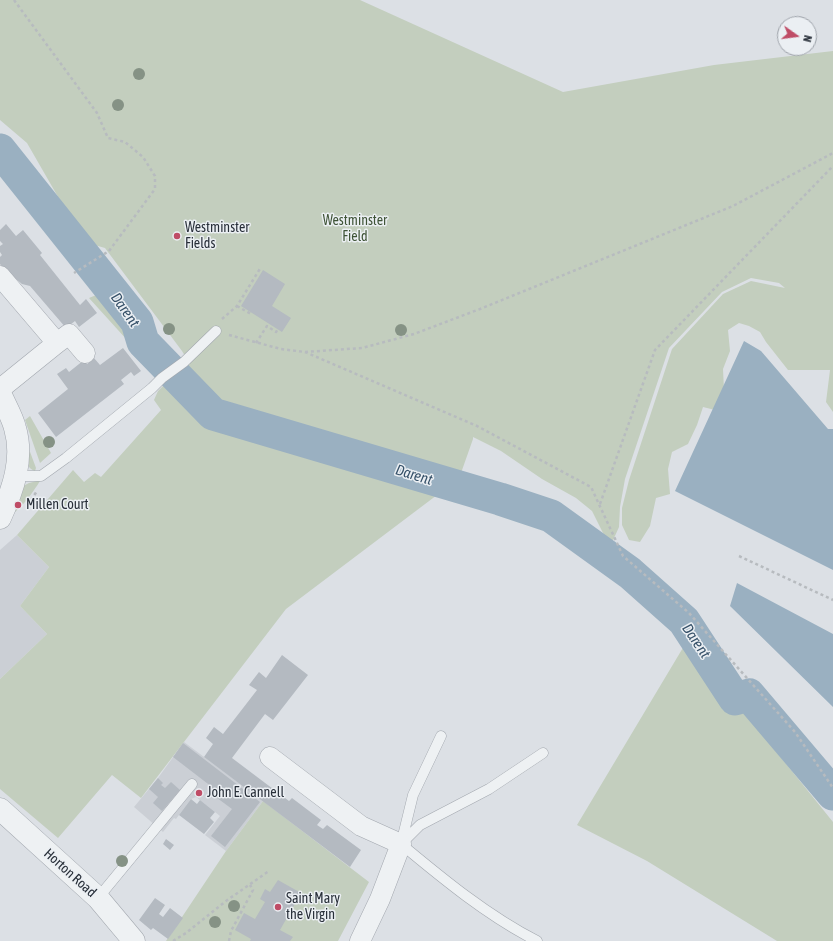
<!DOCTYPE html>
<html>
<head>
<meta charset="utf-8">
<style>
  body { margin:0 }
  #map { position:relative; width:833px; height:941px; overflow:hidden; background:#dce0e5; font-family:"Asap Condensed",sans-serif }
  canvas { display:block }
  .north { position:absolute; left:777px; top:16px; width:40px; height:40px; box-sizing:border-box; background:#ebeff3; border:1px solid #9da2a9; border-radius:50%; rotate:104deg; font-size:11px; font-weight:700; line-height:16px; text-align:center; color:#282f39 }
  .north::after { content:''; display:block; margin:auto; width:14px; height:18px; background:#bf4c66; clip-path:polygon(50% 0,100% 100%,50% 72%,0 100%) }
</style>
</head>
<body>
<div id="map">
<canvas width="833" height="941"></canvas>
<div class="north">N</div>
</div>
<script>
const ctx = document.querySelector('canvas').getContext('2d');
ctx.lineJoin = 'round';
function fill(path, color) { ctx.fillStyle = color; ctx.fill(path, 'evenodd'); }
function stroke(path, color, width, dash) { ctx.strokeStyle = color; ctx.lineWidth = width; ctx.lineCap = dash ? 'butt' : 'round'; ctx.setLineDash(dash || []); ctx.stroke(path); }
function write(font, color, halo, rows, align = 'center') {
  ctx.font = font + ' "Asap Condensed",sans-serif'; ctx.lineWidth = 3; ctx.setLineDash([]); ctx.textBaseline = 'middle'; ctx.strokeStyle = halo; ctx.fillStyle = color; for (const [text, x, y, turn = 0] of rows) {
    ctx.save(); ctx.translate(x, y); ctx.rotate((+turn || 0) * Math.PI / 180); ctx.textAlign = isNaN(turn) ? turn : align; if (halo) ctx.strokeText(text, 0, 0); ctx.fillText(text, 0, 0); ctx.restore();
  }
}
const built = new Path2D(`
  M 17,535 L 49,567 L 20,606 L 47,634 L 0,679 L 0,550 Z
  M 184,742 L 263,801 L 226,851 L 205,835 L 220,816 L 196,797 L 191,799 L 176,819 L 174,818 L 163,832 L 134,807 L 158,778 Z`);
const green = new Path2D(`
  M 0,0 L 360,0 L 563,92 L 714,65 L 833,51 L 833,412 L 826,402 L 830,370 L 788,370 L 766,342 L 760,332 L 749,326 L 739,323 L 728,330 L 730,351 L 723,369 L 724,390 L 719,411 L 703,407 L 697,425 L 688,444 L 672,452 L 668,469 L 670,494 L 656,498 L 650,526 L 640,542 L 629,540 L 622,525 L 622,508 L 629,480 L 672,349 L 723,294 L 751,281 L 785,288 L 779,283 L 751,278 L 722,292 L 669,348 L 625,479 L 620,507 L 619,527 L 610,547 L 592,511 L 576,498 L 542,479 L 501,451 L 473,437 L 473,439 L 461,473 L 454,484 L 217,408 L 179,373 L 190,364 L 182,351 L 105,248 L 84,242 L 27,143 L 0,120 Z
  M 101,293 L 107,297 L 113,310 L 123,317 L 132,324 L 141,347 L 154,357 L 163,367 L 156,372 L 89,298 Z
  M 167,382 L 188,407 L 307,453 L 441,492 L 286,609 L 141,798 L 112,775 L 58,838 L 0,789 L 0,679 L 47,634 L 20,606 L 49,567 L 17,535 L 73,470 L 84,482 L 95,473 L 101,477 L 161,410 L 154,400 L 158,391 Z
  M 30,416 L 51,453 L 40,463 L 25,420 Z
  M 26,441 L 36,468 L 35,471 C 22,466 26,452 26,441 Z
  M 37,481 L 40,481 C 33,492 25,504 15,512 L 13,512 L 23,486 L 29,483 Z
  M 687,641 L 833,822 L 833,941 L 777,941 L 647,861 L 577,825 Z
  M 263,801 L 369,882 L 338,941 L 166,941 L 226,851 Z`);
const water = new Path2D(`
  M 744,341 L 761,351 L 828,429 L 833,429 L 833,570 L 675,491 Z
  M 737,583 L 833,634 L 833,707 L 730,606 Z`);
const river = new Path2D(`
  M 0,150 L 137,322 L 143,342 L 213,414 L 500,499 L 551,516 L 630,573 L 684,621 L 735,699 L 749,695 L 833,794`);
const building = new Path2D(`
  M 6,224 L 16,236 L 23,230 L 42,253 L 40,255 L 80,305 L 86,299 L 97,313 L 79,327 L 75,321 L 66,328 L 30,286 L 22,284 L 16,279 L 14,281 L 0,264 L 0,257 L 2,255 L 0,252 L 0,246 L 3,244 L 0,241 L 0,230 Z
  M 263,270 L 285,284 L 272,306 L 291,318 L 282,332 L 241,306 Z
  M 123,348 L 141,371 L 134,376 L 131,372 L 121,380 L 124,384 L 56,437 L 38,413 L 68,389 L 57,374 L 66,368 L 69,372 L 84,360 L 87,364 L 94,358 L 100,365 Z
  M 282,655 L 308,675 L 273,720 L 265,714 L 232,758 L 289,801 L 292,798 L 321,820 L 317,825 L 323,829 L 327,825 L 361,850 L 350,867 L 204,757 L 213,744 L 206,738 L 214,727 L 223,734 L 257,690 L 249,685 L 259,672 L 266,678 Z
  M 183,743 L 260,802 L 225,847 L 211,836 L 232,809 L 209,792 L 212,787 L 173,757 Z
  M 158,778 L 163,783 L 161,785 L 165,788 L 171,782 L 180,790 L 162,811 L 153,803 L 158,797 L 149,789 Z
  M 191,799 L 197,804 L 200,800 L 215,812 L 210,818 L 214,822 L 204,834 L 179,815 Z
  M 166,839 L 174,845 L 170,850 L 163,844 Z
  M 278,880 L 301,893 L 280,930 L 293,937 L 290,941 L 250,941 L 251,939 L 235,930 L 244,913 L 255,919 L 265,902 L 260,899 L 265,889 L 270,892 Z
  M 155,898 L 165,905 L 159,914 L 163,917 L 170,908 L 183,918 L 168,939 L 153,928 L 151,930 L 139,920 Z`);
const path = new Path2D(`
  M 14,0 L 97,113 L 108,138 L 125,142 L 143,157 L 155,176 L 155,189 L 109,251 L 74,273
  M 237,306 L 251,314 L 251,313
  M 222,319 L 237,306 L 261,267
  M 229,335 L 281,349 L 305,352 L 362,348 L 414,334 L 480,309 L 733,206 L 833,153
  M 256,343 L 267,326 L 276,332 L 278,329
  M 305,352 L 477,426 L 591,487 L 623,556 L 689,613 L 795,732 L 833,788
  M 31,500 L 37,491
  M 600,504 L 655,350 L 833,166
  M 739,556 L 833,600
  M 173,941 L 186,933 L 226,901 L 269,871
  M 229,941 L 231,931 L 253,890 L 250,885`);
const service = new Path2D(`
  M 16,476 L 41,476 L 66,458 L 152,388 L 162,378 L 184,362 L 216,331
  M 401,844 L 420,825 L 489,789 L 543,753
  M 401,844 C 443,879 488,916 537,941
  M 401,844 L 413,795 L 441,736
  M 98,898 L 192,784`);
const minor = new Path2D(`
  M 0,276 L 57,343 L 69,334 L 85,353
  M 0,389 L 57,343
  M 270,757 L 361,826 L 401,844 L 380,899 L 360,941`);
const tertiary = new Path2D(`
  M 0,393 C 5,405 12,416 15,428 C 24,459 13,490 0,518
  M 0,809 L 98,898 L 134,941`);
const trees = [
  [139,74],
  [118,105],
  [169,329],
  [401,330],
  [49,442],
  [122,861],
  [234,906],
  [215,922]
];
const markers = [
  [177,236,4,"#bf4c66"],
  [18,505,4,"#bf4c66"],
  [199,793,4,"#bf4c66"],
  [278,907,4,"#bf4c66"]
];
const parkNames = [
  ["Westminster",355,221],
  ["Field",355,237]
];
const poiNames = [
  ["Westminster",185,228],
  ["Fields",185,244],
  ["Millen Court",26,505],
  ["John E. Cannell",207,793],
  ["Saint Mary",286,899],
  ["the Virgin",286,915]
];
const streetNames = [
  ["Horton Road",70,873,42]
];
const waterNames = [
  ["Darent",125,310,55],
  ["Darent",414,475,17],
  ["Darent",696,641,56]
];
fill(built, '#cbcfd5');
fill(green, '#c3cebe');
fill(water, '#9ab0c1');
stroke(river, '#9ab0c1', 33);
fill(building, '#b4bac1');
stroke(service, '#a2a7ae', 11);
stroke(minor, '#a2a7ae', 21);
stroke(tertiary, '#a2a7ae', 23);
stroke(path, '#b7bbbf', 2.5, [3, 3]);
stroke(service, '#eef1f3', 10);
stroke(minor, '#eef1f3', 20);
stroke(tertiary, '#eef1f3', 22);
ctx.fillStyle = '#859285';
for (const [x, y] of trees) { ctx.beginPath(); ctx.arc(x, y, 6, 0, 2 * Math.PI); ctx.fill(); }
for (const [x, y, r, color] of markers) { const dot = new Path2D(); dot.arc(x, y, r, 0, 2 * Math.PI); ctx.fillStyle = color; ctx.fill(dot); stroke(dot, '#ebeff3', 1.5); }
write('14px', '#3e5336', '#ebeff3', parkNames);
write('14px', '#282f39', '#ebeff3', poiNames, 'left');
write('14px', '#282f39', '#ebeff3', streetNames);
write('italic 15px', '#365169', '#ebeff3', waterNames);
</script>
</body>
</html>
